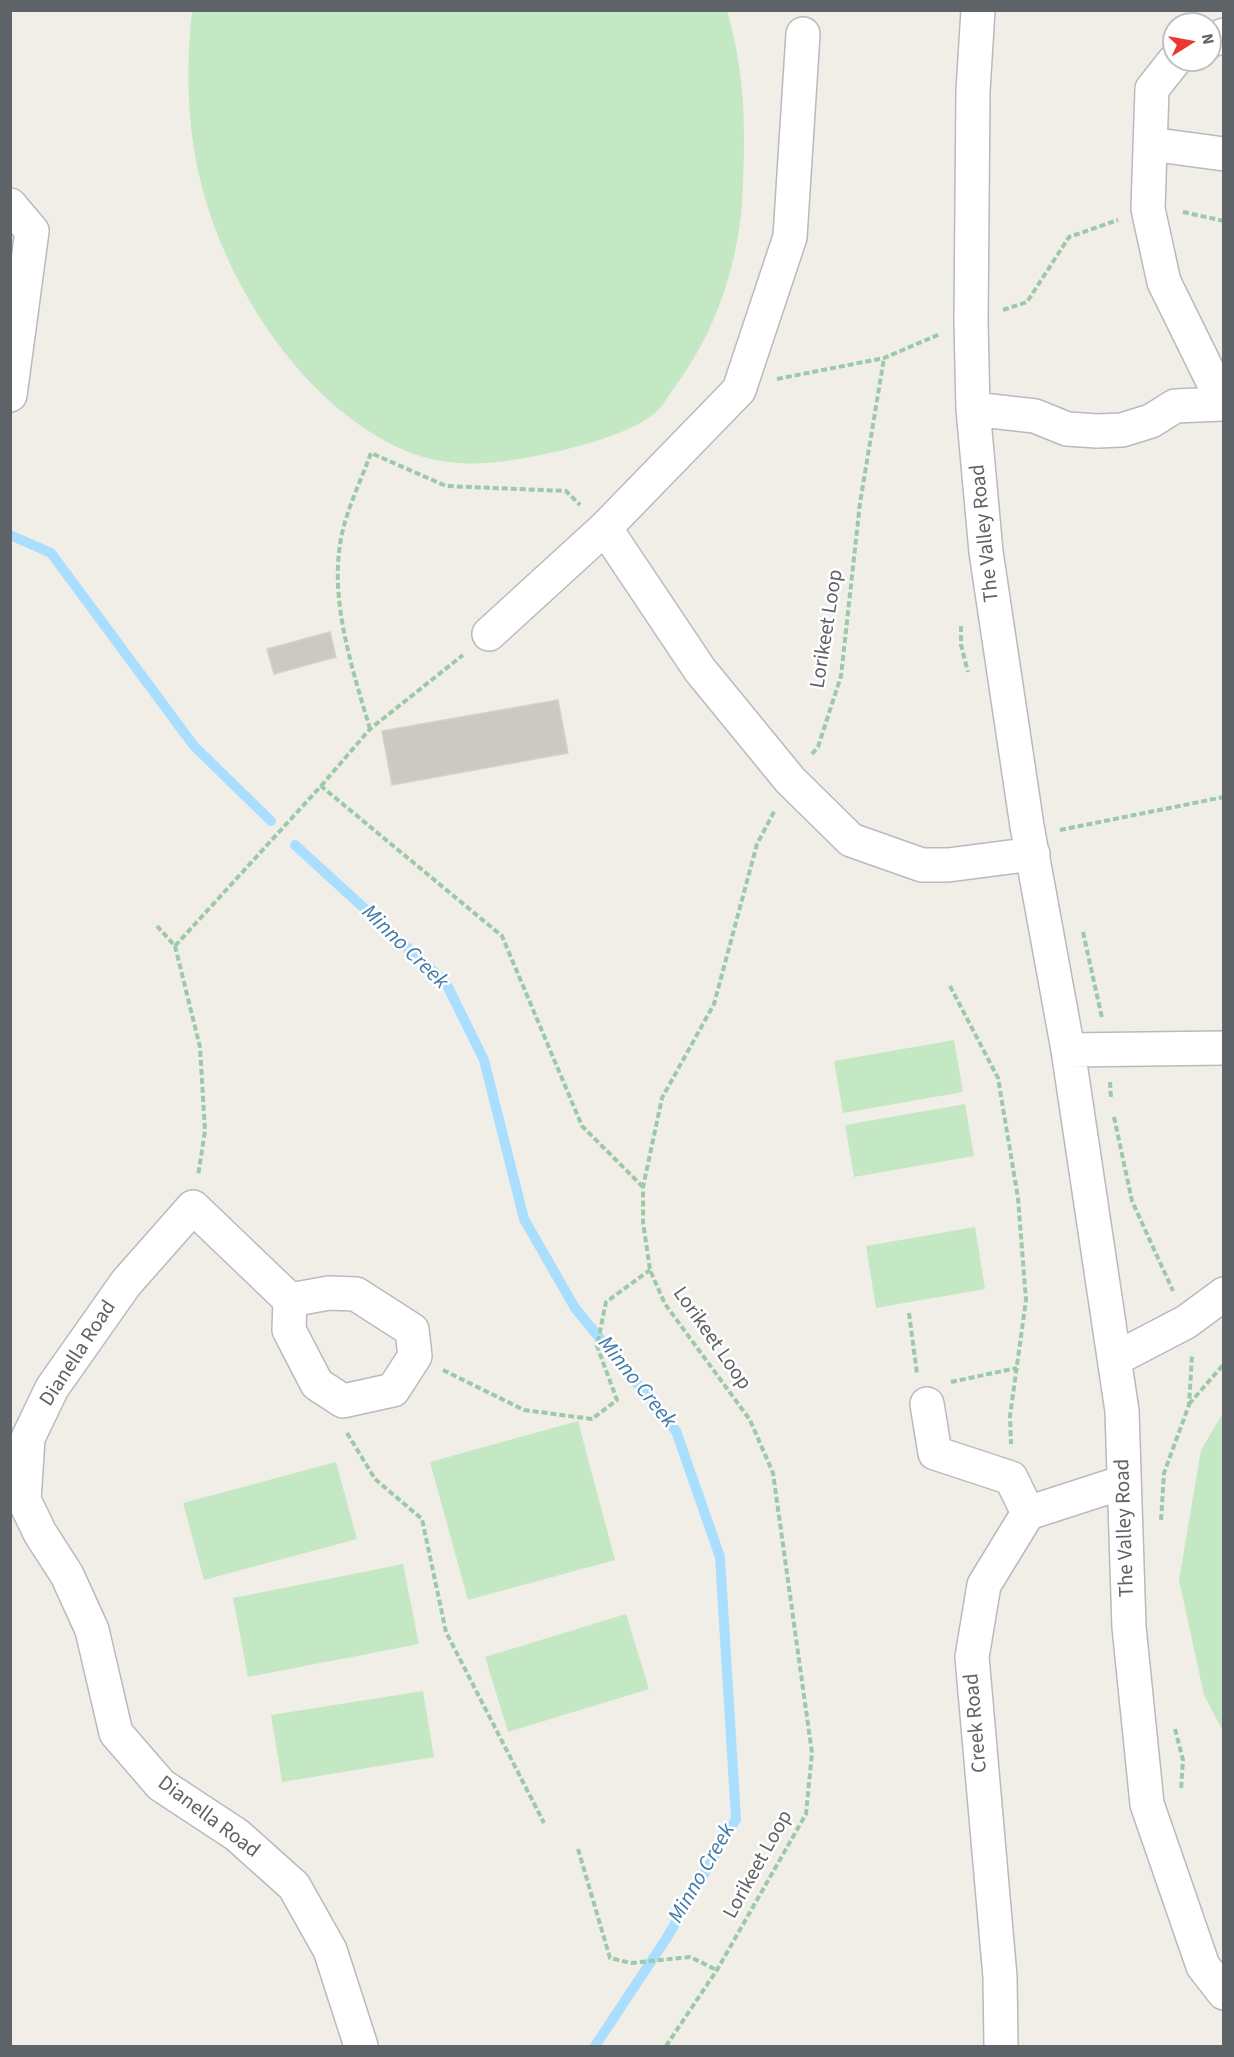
<!DOCTYPE html>
<html>
<head>
<meta charset="utf-8">
<style>
  body { margin:0 }
  #map { position:relative; width:1234px; height:2057px; overflow:hidden; background:#f1eee7; font-family:"Source Sans 3",sans-serif }
  canvas { display:block }
  .frame { position:absolute; inset:0; border:12px solid #5e6367; pointer-events:none }
  .north { position:absolute; left:1162px; top:12px; width:60px; height:60px; box-sizing:border-box; background:#fff; border:2px solid #bfc1c2; border-radius:50%; rotate:79deg; font-size:16px; font-weight:700; line-height:24px; text-align:center; color:#5e6367 }
  .north::after { content:''; display:block; margin:auto; width:21px; height:27px; background:#ec3731; clip-path:polygon(50% 0,100% 100%,50% 72%,0 100%) }
</style>
</head>
<body>
<div id="map">
<canvas width="1234" height="2057"></canvas>
<div class="frame"></div>
<div class="north">N</div>
</div>
<script>
const ctx = document.querySelector('canvas').getContext('2d');
ctx.lineJoin = 'round';
function fill(path, color) { ctx.fillStyle = color; ctx.fill(path, 'evenodd'); }
function stroke(path, color, width, dash) { ctx.strokeStyle = color; ctx.lineWidth = width; ctx.lineCap = dash ? 'butt' : 'round'; ctx.setLineDash(dash || []); ctx.stroke(path); }
function write(font, color, halo, rows, align = 'center') {
  ctx.font = font + ' "Source Sans 3",sans-serif'; ctx.lineWidth = 5; ctx.setLineDash([]); ctx.textBaseline = 'middle'; ctx.strokeStyle = halo; ctx.fillStyle = color; for (const [text, x, y, turn = 0] of rows) {
    ctx.save(); ctx.translate(x, y); ctx.rotate((+turn || 0) * Math.PI / 180); ctx.textAlign = isNaN(turn) ? turn : align; if (halo) ctx.strokeText(text, 0, 0); ctx.fillText(text, 0, 0); ctx.restore();
  }
}
const green = new Path2D(`
  M 192,11 L 727,11 C 746,73 746,138 742,203 C 737,269 714,335 674,388 C 668,396 663,406 656,412 C 628,436 567,450 531,457 C 485,466 438,468 395,446 C 298,398 225,283 200,179 C 187,125 186,66 192,11 Z
  M 954,1040 L 963,1092 L 843,1113 L 834,1061 Z
  M 965,1104 L 974,1156 L 854,1177 L 845,1125 Z
  M 975,1227 L 985,1289 L 876,1308 L 866,1246 Z
  M 1223,1413 L 1223,1731 L 1204,1695 L 1179,1580 L 1201,1450 Z
  M 578,1421 L 615,1560 L 468,1600 L 430,1462 Z
  M 336,1462 L 357,1539 L 204,1580 L 183,1503 Z
  M 403,1564 L 419,1644 L 248,1677 L 233,1598 Z
  M 626,1614 L 649,1689 L 508,1732 L 485,1657 Z
  M 423,1691 L 434,1757 L 282,1782 L 271,1715 Z`);
const stream = new Path2D(`
  M 10,535 L 51,553 L 194,746 L 271,821
  M 295,845 L 446,983 L 484,1060 L 524,1219 L 575,1308 L 676,1431 L 720,1557 L 736,1819 L 666,1939 L 595,2046`);
const building = new Path2D(`
  M 330,632 L 336,657 L 274,674 L 267,649 Z
  M 558,700 L 568,753 L 392,785 L 382,731 Z`);
const path = new Path2D(`
  M 1183,212 L 1224,221
  M 1003,310 L 1027,302 L 1069,237 L 1118,220
  M 777,379 L 884,358 L 940,334
  M 961,626 L 961,645 L 968,672
  M 370,729 C 351,664 325,589 345,522 C 352,498 363,475 371,453 L 446,486 L 566,491 L 580,505
  M 812,754 L 818,747 L 841,676 L 860,503 L 884,358
  M 321,786 L 370,729 L 463,655
  M 1060,830 L 1224,797
  M 157,926 L 175,946 L 321,786 L 502,936 L 582,1126 L 643,1187
  M 1083,932 L 1102,1018
  M 175,946 L 200,1047 L 205,1131 L 198,1176
  M 950,986 L 998,1078 L 1018,1198 L 1026,1300 L 1010,1416 L 1011,1444
  M 1110,1082 L 1111,1098
  M 1114,1117 L 1132,1201 L 1173,1291
  M 909,1313 L 917,1374
  M 443,1370 L 524,1410 L 592,1419 L 617,1400 L 597,1346 L 606,1302 L 650,1270
  M 951,1382 L 1017,1368
  M 1189,1404 L 1224,1364
  M 347,1433 L 375,1479 L 422,1519 L 446,1632 L 544,1823
  M 1161,1520 L 1164,1473 L 1189,1405 L 1192,1355
  M 1175,1729 L 1183,1760 L 1181,1790
  M 578,1849 L 610,1958 L 631,1963 L 690,1957 L 717,1970
  M 666,2046 L 717,1970 L 806,1814 L 812,1753 L 773,1473 L 750,1420 L 665,1304 L 650,1270 L 643,1222 L 643,1187 L 662,1098 L 714,1004 L 757,844 L 775,810`);
const minor = new Path2D(`
  M 978,10 L 973,91 L 971,321 L 973,409 L 986,552 L 1027,826 L 1068,1050 L 1122,1411 L 1129,1627 L 1147,1804 L 1203,1966 L 1224,1993
  M 1210,41 L 1224,35
  M 1175,60 L 1152,89 L 1148,209 L 1164,282 L 1224,404
  M 1150,144 L 1224,154
  M 10,205 L 32,231 L 10,395
  M 973,409 L 1035,416 L 1067,429 L 1097,431 L 1122,430 L 1151,421 L 1175,406 L 1223,404
  M 605,528 L 700,670 L 790,780 L 851,840 L 922,865 L 948,865 L 1033,854
  M 489,634 L 605,528 L 739,390 L 790,237 L 803,34
  M 1068,1050 L 1224,1048
  M 290,1300 L 329,1293 L 356,1294 L 412,1330 L 415,1356 L 393,1390 L 343,1401 L 317,1384 L 289,1330 L 290,1300 L 193,1207 L 126,1283 L 52,1388 L 28,1438 L 24,1500 L 40,1533 L 67,1575 L 92,1630 L 116,1733 L 161,1785 L 237,1835 L 294,1886 L 330,1950 L 361,2046
  M 1115,1359 L 1186,1322 L 1224,1294
  M 927,1404 L 935,1453 L 1011,1478 L 1028,1513
  M 1001,2046 L 1000,1977 L 972,1657 L 984,1585 L 1028,1513 L 1124,1482`);
const streetNames = [
  ["The Valley Road",986,533,-96],
  ["Lorikeet Loop",828,629,-81],
  ["Lorikeet Loop",711,1339,55],
  ["Dianella Road",79,1354,-57],
  ["The Valley Road",1126,1528,-92],
  ["Creek Road",977,1723,-95],
  ["Dianella Road",208,1818,37],
  ["Lorikeet Loop",759,1865,-61]
];
const waterNames = [
  ["Minno Creek",404,948,44],
  ["Minno Creek",636,1383,51],
  ["Minno Creek",703,1874,-60]
];
fill(green, '#c5e8c4');
stroke(stream, '#a9deff', 10);
fill(building, '#ccc9c4');
stroke(building, '#d6d0c5', 1.5);
stroke(minor, '#b7babe', 36);
stroke(path, '#9cc9a7', 4, [6, 3]);
stroke(minor, '#fff', 33);
write('21px', '#5e6367', '#fff', streetNames);
write('italic 22px', '#3f7aab', '#fff', waterNames);
</script>
</body>
</html>
